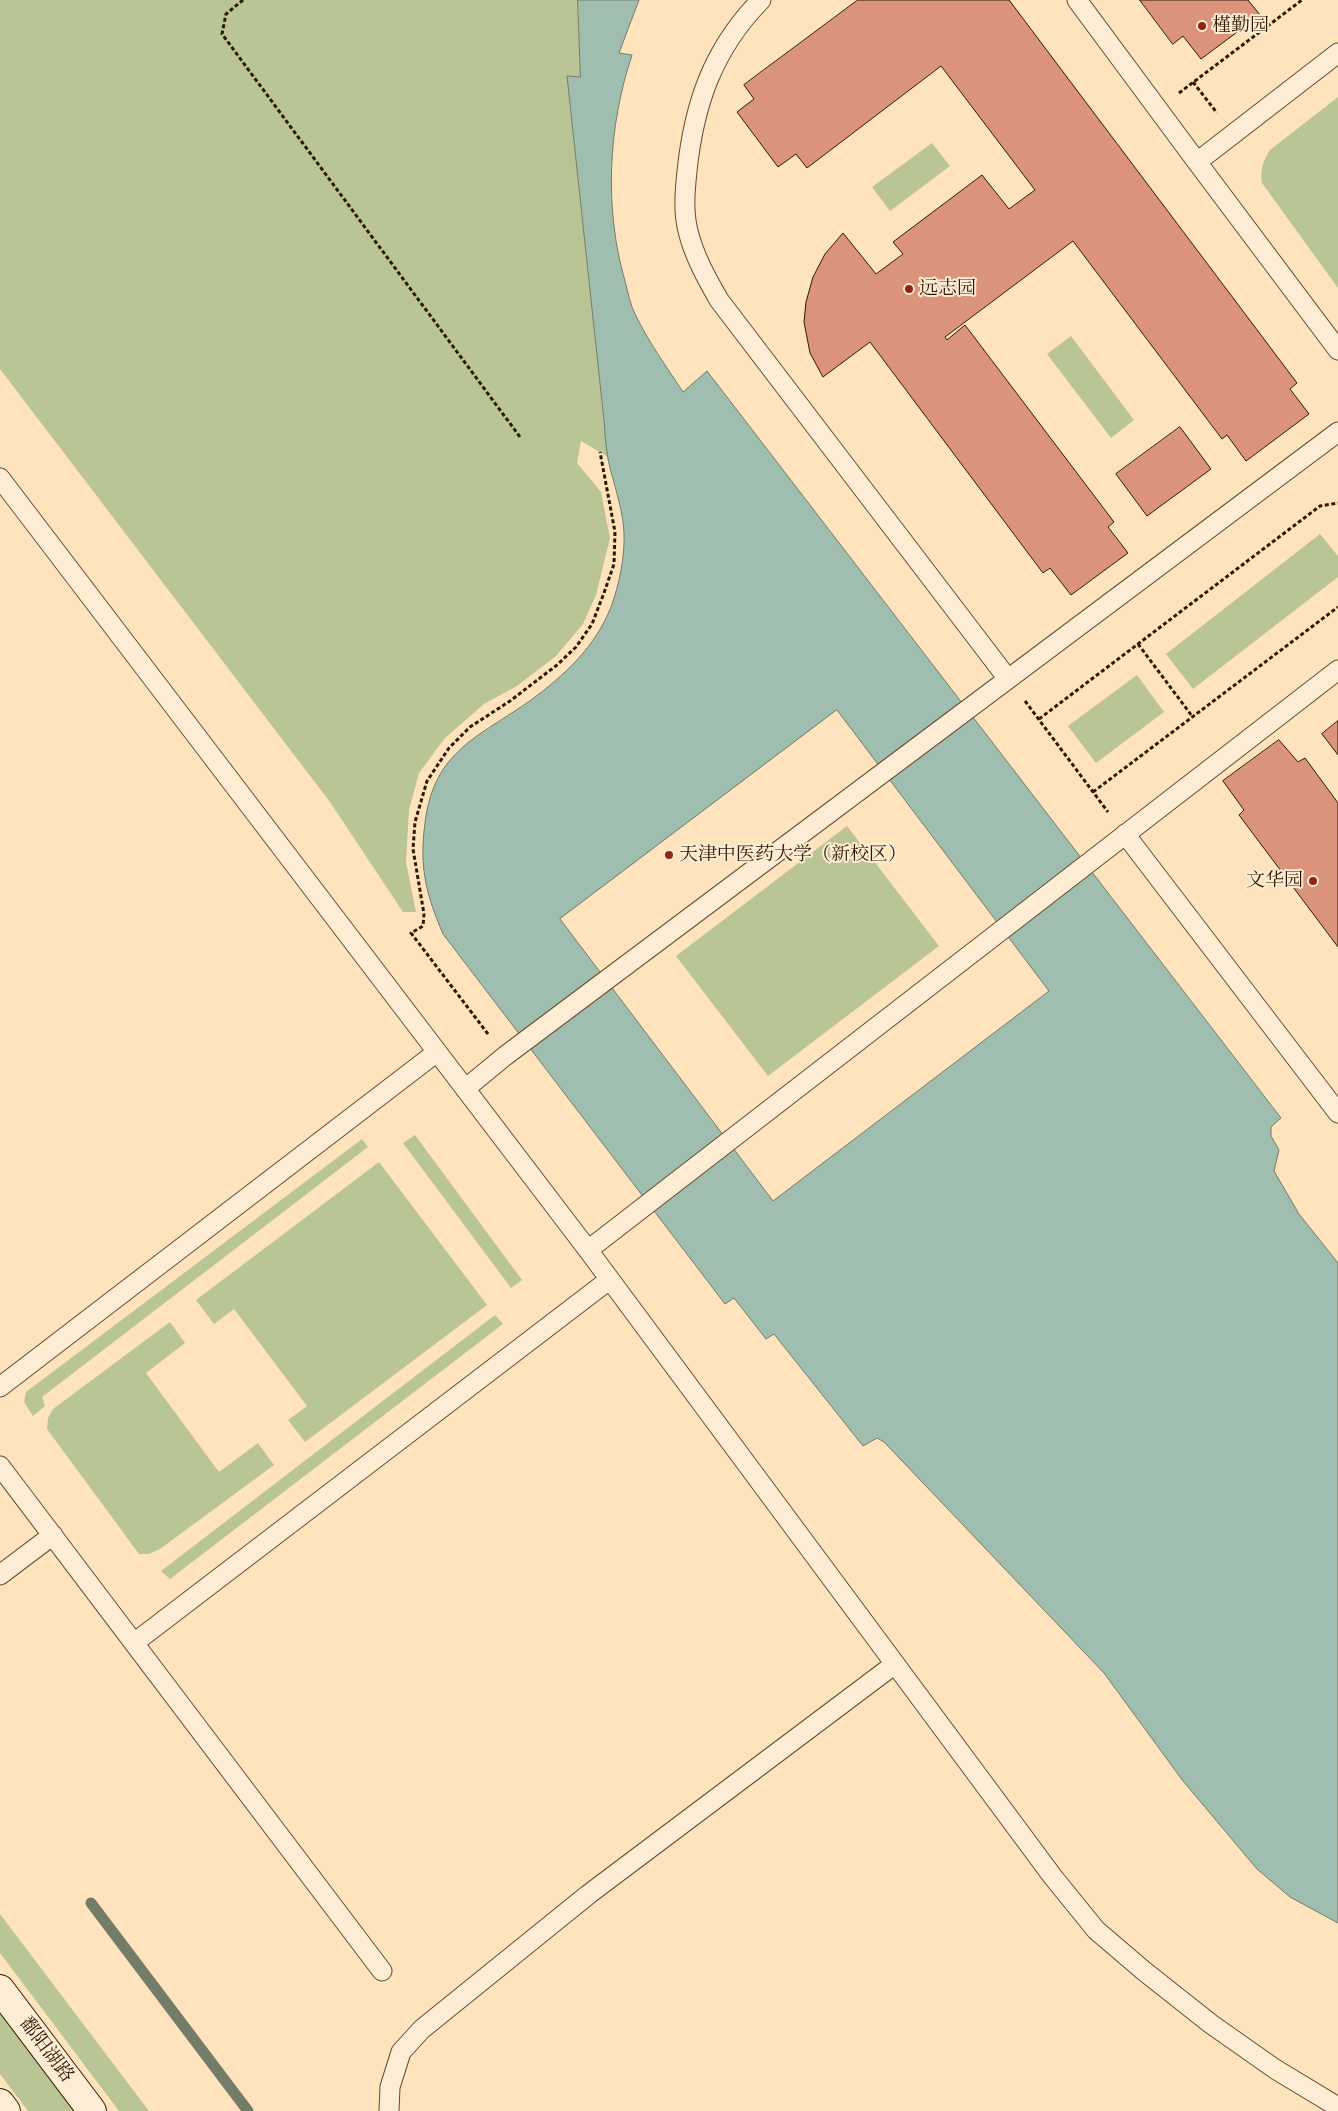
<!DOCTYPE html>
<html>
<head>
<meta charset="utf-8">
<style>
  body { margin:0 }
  canvas { display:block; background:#fee3bd }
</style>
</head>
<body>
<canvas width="1338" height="2111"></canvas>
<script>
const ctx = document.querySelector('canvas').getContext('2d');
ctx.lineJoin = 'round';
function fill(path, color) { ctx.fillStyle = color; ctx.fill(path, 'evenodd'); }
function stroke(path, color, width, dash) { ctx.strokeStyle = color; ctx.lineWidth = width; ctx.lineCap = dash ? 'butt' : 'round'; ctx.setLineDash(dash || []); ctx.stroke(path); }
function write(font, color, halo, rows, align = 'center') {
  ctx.font = font + ' "IM FELL French Canon","Noto Serif SC",serif'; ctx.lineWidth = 4; ctx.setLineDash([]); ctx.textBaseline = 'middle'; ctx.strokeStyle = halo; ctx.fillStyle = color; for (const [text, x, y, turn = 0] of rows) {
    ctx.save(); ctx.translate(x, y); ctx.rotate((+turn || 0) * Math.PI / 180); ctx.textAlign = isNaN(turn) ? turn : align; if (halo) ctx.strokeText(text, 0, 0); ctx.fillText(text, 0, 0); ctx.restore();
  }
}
const green = new Path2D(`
  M 0,0 L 578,0 L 580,78 L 567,77 L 608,457 L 581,441 L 577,463 L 601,492 L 610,538 L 596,595 L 583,624 L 556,656 L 517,686 L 484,704 L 445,738 L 419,773 L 409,810 L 406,862 L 416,912 L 403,912 L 330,802 L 0,369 Z
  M 1338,97 L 1338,288 L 1262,183 C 1260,169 1263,161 1270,150 Z
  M 932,143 L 950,166 L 890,211 L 872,187 Z
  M 1071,336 L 1134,420 L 1111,438 L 1047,354 Z
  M 1320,534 L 1338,556 L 1338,577 L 1193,689 L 1166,654 Z
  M 1137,675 L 1164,712 L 1096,763 L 1068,726 Z
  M 847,826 L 939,946 L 768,1076 L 676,956 Z
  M 415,1135 L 522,1280 L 511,1288 L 403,1143 Z
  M 362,1139 L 368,1147 L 42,1397 L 45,1406 L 33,1416 L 24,1402 L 26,1392 Z
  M 379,1162 L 487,1305 L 305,1442 L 288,1420 L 307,1406 L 234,1309 L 214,1324 L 196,1300 Z
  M 495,1315 L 503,1324 L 170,1579 L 161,1571 Z
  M 170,1322 L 185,1343 L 146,1373 L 219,1472 L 258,1443 L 274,1465 L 160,1549 L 149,1554 L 139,1554 L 47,1429 L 48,1418 L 53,1409 Z
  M 0,1914 L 149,2111 L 119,2111 L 0,1953 Z
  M 0,2014 L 74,2111 L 28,2111 L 0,2074 Z`);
const water = new Path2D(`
  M 578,0 L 639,0 L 619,53 L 632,55 C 608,127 604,208 625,281 C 628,292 630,304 635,314 C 648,341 666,366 683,392 L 707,371 L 1281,1118 L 1271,1127 L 1271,1136 L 1279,1150 L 1274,1171 L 1299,1214 L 1338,1263 L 1338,1923 L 1290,1897 L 1257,1869 L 1183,1781 L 1104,1673 L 884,1442 L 877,1438 L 863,1446 L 774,1334 L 766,1339 L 734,1298 L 725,1304 L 443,934 C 426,894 419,867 425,823 C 434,750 479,737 531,700 C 565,675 595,647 611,607 C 619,585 625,557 624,533 C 623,508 613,483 608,459 C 605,443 605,427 603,411 C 591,300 579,188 567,76 L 580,77 ZM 837,710 L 1049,991 L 773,1201 L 560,919 Z`);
const stream = new Path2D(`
  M 91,1903 L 248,2111`);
const building = new Path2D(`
  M 858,0 L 1009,0 L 1297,383 L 1290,389 L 1309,414 L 1246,461 L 1227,435 L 1222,439 L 1073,241 L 945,337 L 947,340 L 965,325 L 1114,522 L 1108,527 L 1128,553 L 1071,595 L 1050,568 L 1043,573 L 870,342 L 823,377 L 810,353 L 804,322 L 806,302 L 813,277 L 825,254 L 843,233 L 876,274 L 903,254 L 893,242 L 982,175 L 1009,209 L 1035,190 L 941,66 L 807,168 L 796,154 L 778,167 L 737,112 L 754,99 L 744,85 Z
  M 1140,0 L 1248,0 L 1260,15 L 1201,59 L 1183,36 L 1173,44 Z
  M 1180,427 L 1211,469 L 1147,516 L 1116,474 Z
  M 1338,721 L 1338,755 L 1322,734 Z
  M 1279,740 L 1298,762 L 1305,758 L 1338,803 L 1338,947 L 1239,815 L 1244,810 L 1223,781 Z`);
const path = new Path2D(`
  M 243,0 L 226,14 L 222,34 L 520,437
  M 1193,82 L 1217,113
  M 1179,93 L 1302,0
  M 1138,644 L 1192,716
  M 1025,701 L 1108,812
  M 1039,719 L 1320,506 L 1338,503
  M 1093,792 L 1338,607
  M 488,1034 L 411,933 L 423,926 L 424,914 L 413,849 L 415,822 L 427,781 L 449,748 L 470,727 L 510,701 L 557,665 L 576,647 L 592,624 L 604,593 L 614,564 L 615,532 L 600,452`);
const service = new Path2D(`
  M 761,0 C 713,49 694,104 687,171 C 685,191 683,211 688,231 C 694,256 707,279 719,300 L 1008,679
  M 1077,0 L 1197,162
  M 1338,53 L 1197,162 L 1338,350
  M 0,478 L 588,1250 L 1053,1877 L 1096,1930 L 1144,1971 L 1211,2024 L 1275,2069 L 1338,2107
  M 1125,834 L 1338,1113
  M 465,1089 L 505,1056 L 613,975 L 1338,432
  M 588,1250 L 1338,670
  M 0,1387 L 437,1052
  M 0,1466 L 382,1971
  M 0,1575 L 53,1535
  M 134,1643 L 609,1280
  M 389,2111 L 390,2087 L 401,2052 L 422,2029 L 589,1894 L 895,1664`);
const secondary = new Path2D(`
  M 0,1989 L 92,2111
  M 0,2103 L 6,2111`);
const markers = [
  [1202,26,5,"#8f2418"],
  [909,289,5,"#8f2418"],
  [669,855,5,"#8f2418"],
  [1313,881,5,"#8f2418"]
];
const poiNames = [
  ["槿勤园",1212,26],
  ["远志园",919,289],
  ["天津中医药大学（新校区）",679,855],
  ["文华园",1303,881,"right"]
];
const streetNames = [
  ["鄱阳湖路",46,2050,53]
];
fill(green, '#bac595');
fill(water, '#a0beaf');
stroke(water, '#737c69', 1);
stroke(stream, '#737c69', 11);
fill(building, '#db937b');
stroke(building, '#2f1a00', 1);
stroke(service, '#634c2f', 21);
stroke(secondary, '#2f1a00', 30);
stroke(path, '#2f1a00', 3, [4, 2.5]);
stroke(service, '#feedd4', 19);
stroke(secondary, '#feedd4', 28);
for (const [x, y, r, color] of markers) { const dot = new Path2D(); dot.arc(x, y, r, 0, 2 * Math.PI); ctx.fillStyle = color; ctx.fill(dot); stroke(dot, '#feedd4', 2); }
write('19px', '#2f1a00', '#feedd4', poiNames, 'left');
write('19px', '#2f1a00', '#feedd4', streetNames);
</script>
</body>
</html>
